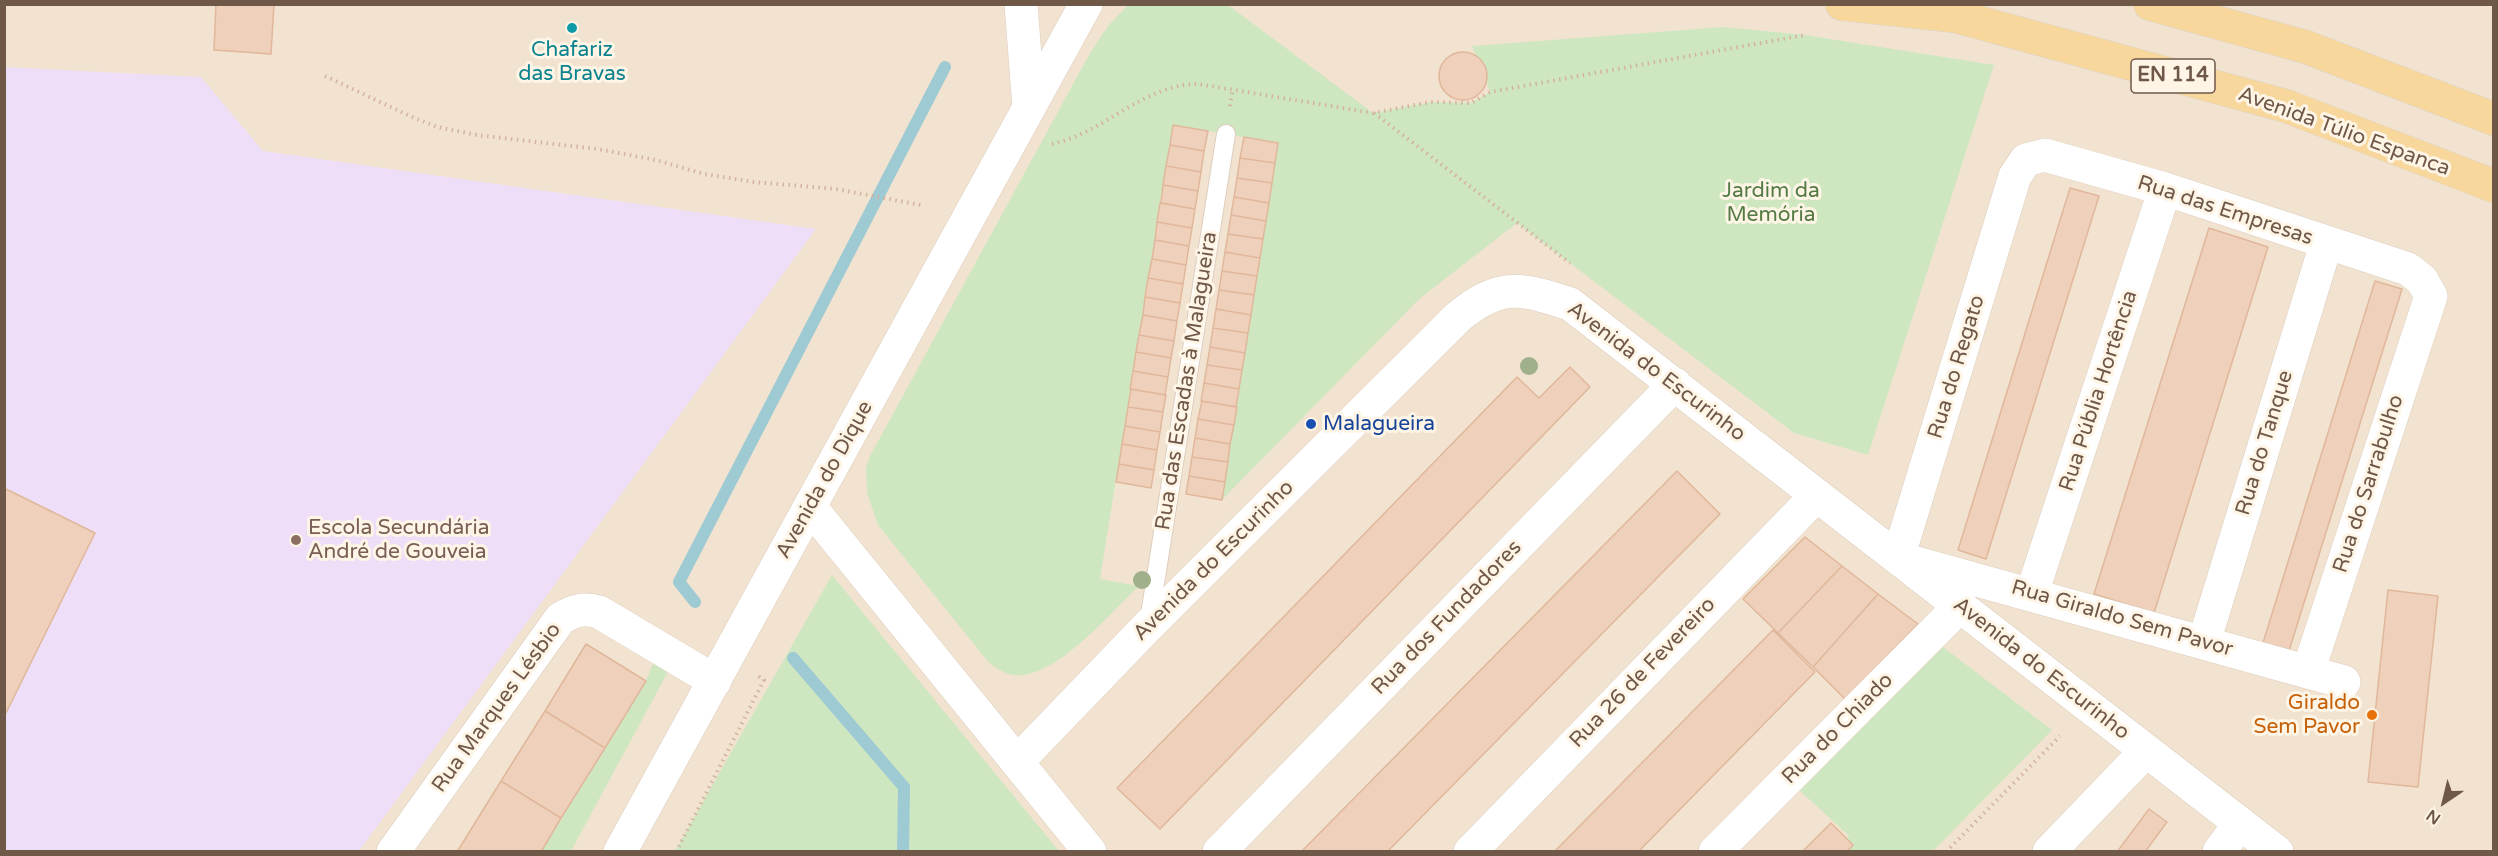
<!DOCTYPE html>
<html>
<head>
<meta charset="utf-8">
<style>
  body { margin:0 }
  #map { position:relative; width:2498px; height:856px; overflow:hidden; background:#fbf1e1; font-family:"Varela Round",sans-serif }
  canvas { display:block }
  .frame { position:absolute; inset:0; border:6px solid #705849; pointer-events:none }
  .north { position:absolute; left:2414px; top:772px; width:60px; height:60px; -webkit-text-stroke:4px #fef5e6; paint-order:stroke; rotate:215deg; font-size:16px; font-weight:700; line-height:24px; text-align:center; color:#705849 }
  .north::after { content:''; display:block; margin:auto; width:21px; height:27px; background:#705849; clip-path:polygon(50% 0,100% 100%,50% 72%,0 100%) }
</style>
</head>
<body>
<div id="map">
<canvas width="2498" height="856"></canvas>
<div class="frame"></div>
<div class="north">N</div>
</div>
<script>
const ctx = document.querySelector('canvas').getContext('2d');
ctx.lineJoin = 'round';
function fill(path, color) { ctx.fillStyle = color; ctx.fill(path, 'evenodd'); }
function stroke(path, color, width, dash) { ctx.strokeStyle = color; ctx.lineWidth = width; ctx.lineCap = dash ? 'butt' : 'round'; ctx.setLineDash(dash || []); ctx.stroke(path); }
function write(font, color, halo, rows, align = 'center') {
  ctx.font = font + ' "Varela Round",sans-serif'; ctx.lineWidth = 6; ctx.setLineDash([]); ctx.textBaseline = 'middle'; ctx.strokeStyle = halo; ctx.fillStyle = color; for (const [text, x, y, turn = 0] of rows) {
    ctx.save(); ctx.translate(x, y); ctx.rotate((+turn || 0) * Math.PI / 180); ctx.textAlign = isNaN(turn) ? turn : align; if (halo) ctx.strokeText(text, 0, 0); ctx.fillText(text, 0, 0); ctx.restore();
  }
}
const residential = new Path2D(`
  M 5,5 L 2493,5 L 2493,851 L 5,851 Z`);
const education = new Path2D(`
  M 5,67 L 201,77 L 263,151 L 816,229 L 359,851 L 5,852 Z`);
const green = new Path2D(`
  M 1128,5 L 1228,5 L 1373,113 L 1431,102 L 1471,103 L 1490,92 L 1472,46 L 1724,27 L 1805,35 L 1994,65 L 1868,455 L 1794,433 L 1517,223 L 1419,299 L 1222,500 L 1278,143 L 1173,125 L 1100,579 L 1139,586 C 1110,613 1055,680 1014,675 C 1004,674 997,668 989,663 L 878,525 L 867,493 L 866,468 L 870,456 L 1090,53 L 1108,26 Z
  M 832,575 L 1059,851 L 675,851 Z
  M 1939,644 L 2052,730 L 1933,851 L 1834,851 L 1849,836 L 1796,787 Z
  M 654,661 L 669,670 L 571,851 L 541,852 L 646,681 Z`);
const stream = new Path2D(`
  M 695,602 L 679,582 L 945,67
  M 793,658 L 904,787 L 903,852`);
const building = new Path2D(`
  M 216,4 L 274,4 L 271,54 L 214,50 Z
  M1439 76a24 24 0 1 1 48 0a24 24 0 1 1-48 0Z
  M 1173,125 L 1208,131 L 1204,151 L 1170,145 Z
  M 1244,137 L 1278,143 L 1275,163 L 1240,158 Z
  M 1170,145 L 1204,151 L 1201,172 L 1166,166 Z
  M 1240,158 L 1275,163 L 1272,183 L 1237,178 Z
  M 1166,166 L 1201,172 L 1198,191 L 1163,185 Z
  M 1237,178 L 1272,183 L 1269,203 L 1234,197 Z
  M 1163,185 L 1198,191 L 1195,209 L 1161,203 Z
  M 2070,188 L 2099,196 L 1986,559 L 1958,550 Z
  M 1234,197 L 1269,203 L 1266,221 L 1231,215 Z
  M 1160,203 L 1195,209 L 1192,228 L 1157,222 Z
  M 1231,215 L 1266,221 L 1263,239 L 1228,234 Z
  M 1157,222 L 1192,228 L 1189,246 L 1155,240 Z
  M 2209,228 L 2268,247 L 2154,613 L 2094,594 Z
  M 1228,234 L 1263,239 L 1260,258 L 1225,252 Z
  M 1155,240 L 1189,246 L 1186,265 L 1152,259 Z
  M 1225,252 L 1260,258 L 1257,276 L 1222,271 Z
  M 1152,259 L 1186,265 L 1183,284 L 1148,278 Z
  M 1222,271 L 1257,276 L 1254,295 L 1219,290 Z
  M 1148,278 L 1183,284 L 1180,303 L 1145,297 Z
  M 2375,281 L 2402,289 L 2288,654 L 2262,646 Z
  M 1219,290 L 1254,295 L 1251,315 L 1216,309 Z
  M 1145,297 L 1180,303 L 1177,321 L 1143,315 Z
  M 1216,309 L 1251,315 L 1248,333 L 1213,328 Z
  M 1143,315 L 1177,321 L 1174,341 L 1139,335 Z
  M 1213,328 L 1248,333 L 1245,353 L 1210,347 Z
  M 1139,335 L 1174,341 L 1171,358 L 1136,352 Z
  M 1210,347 L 1245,353 L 1242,370 L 1207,365 Z
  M 1136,352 L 1171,358 L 1168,377 L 1133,371 Z
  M 1207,365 L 1242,370 L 1239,389 L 1204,383 Z
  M 1570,367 L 1590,387 L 1160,829 L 1117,788 L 1517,377 L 1539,398 Z
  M 1133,371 L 1168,377 L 1165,395 L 1130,389 Z
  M 1204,383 L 1239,389 L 1236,407 L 1201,401 Z
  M 1131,389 L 1166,395 L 1163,412 L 1128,407 Z
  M 1202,401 L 1237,407 L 1234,425 L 1198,419 Z
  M 1128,407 L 1163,412 L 1160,432 L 1125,426 Z
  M 1198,419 L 1234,425 L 1230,444 L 1195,438 Z
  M 1125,426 L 1160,432 L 1157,450 L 1122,444 Z
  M 1195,438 L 1230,444 L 1228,462 L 1192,457 Z
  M 1122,444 L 1157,450 L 1154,470 L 1119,464 Z
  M 1192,457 L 1228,462 L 1225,482 L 1189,476 Z
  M 1119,464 L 1154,470 L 1151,488 L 1116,482 Z
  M 1677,471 L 1720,514 L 1387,852 L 1301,852 Z
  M 1189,476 L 1225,482 L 1222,500 L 1186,494 Z
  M 4,488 L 95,533 L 4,717 Z
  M 1805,537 L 1842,566 L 1778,633 L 1743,599 Z
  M 1842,566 L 1878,594 L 1813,667 L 1778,633 Z
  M 2388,590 L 2438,596 L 2418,787 L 2368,782 Z
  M 1878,594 L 1918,624 L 1845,699 L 1813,667 Z
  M 1773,630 L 1815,672 L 1638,852 L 1554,852 Z
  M 586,644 L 646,681 L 605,748 L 545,711 Z
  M 545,711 L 605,748 L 561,818 L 501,781 Z
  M 501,781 L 561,818 L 541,852 L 457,852 Z
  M 2149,809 L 2167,822 L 2145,852 L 2117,852 Z
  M 1831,823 L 1853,845 L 1847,852 L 1802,852 Z`);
const path = new Path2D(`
  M 325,76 L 410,116 L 437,127 L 477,135 L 597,149 L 656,160 L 704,174 L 754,182 L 836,189 L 921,205
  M 1230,106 L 1233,89
  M 1374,113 L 1570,263
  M 1052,144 C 1104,133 1144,84 1198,84 L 1373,113 L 1431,102 L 1471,103 L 1490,92 L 1805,35
  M 676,852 L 764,680 L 758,676
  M 1946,852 L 2060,736`);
const service = new Path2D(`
  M 1149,621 L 1226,134`);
const minor = new Path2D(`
  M 1021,4 L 1029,108
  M 811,508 L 1090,852
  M 2032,593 L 2165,189
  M 2204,642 L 2326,244
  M 2308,672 L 2431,296 L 2422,280 L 2408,269 L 2165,189 L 2045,155 L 2026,160 L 2015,176 L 1898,558 L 2308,672 L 2344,682
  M 1017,762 L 1147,627 L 1458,317 C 1501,282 1521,288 1570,304 L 2277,852
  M 393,852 L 560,619 C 574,610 583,608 599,612 L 715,681
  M 620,852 L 1086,4
  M 1219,852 L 1675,384
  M 1470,852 L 1817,495
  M 1715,852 L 1960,606
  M 2049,852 L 2146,751
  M 2219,852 L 2240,823`);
const primary = new Path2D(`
  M 1842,4 L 1955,16 L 2286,106 L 2494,186
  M 2150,4 L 2306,47 L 2494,119`);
const trees = [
  [1529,366],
  [1142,580]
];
const markers = [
  [572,28,6,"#0f9aa8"],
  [1311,424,6,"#1a4fb4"],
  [296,540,6,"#8d6e63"],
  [2372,715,6,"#e8710a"]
];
const shields = [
  [2173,76,84]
];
const shieldNames = [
  ["EN 114",2173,76]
];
const cultureNames = [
  ["Chafariz",572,50],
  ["das Bravas",572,74]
];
const streetNames = [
  ["Avenida Túlio Espanca",2344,132,20],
  ["Rua das Empresas",2225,211,18],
  ["Rua do Regato",1957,367,-73],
  ["Avenida do Escurinho",1656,372,37],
  ["Rua das Escadas à Malagueira",1187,381,-81],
  ["Rua Públia Hortência",2099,391,-72],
  ["Rua do Tanque",2265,443,-73],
  ["Avenida do Dique",825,480,-61],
  ["Rua do Sarrabulho",2369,484,-72],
  ["Avenida do Escurinho",1214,561,-45],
  ["Rua dos Fundadores",1447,618,-46],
  ["Rua Giraldo Sem Pavor",2122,619,16],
  ["Avenida do Escurinho",2041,669,38],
  ["Rua 26 de Fevereiro",1643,673,-46],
  ["Rua Marques Lésbio",497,708,-54],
  ["Rua do Chiado",1838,729,-45]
];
const parkNames = [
  ["Jardim da",1771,191],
  ["Memória",1771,215]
];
const transitNames = [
  ["Malagueira",1323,424]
];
const educationNames = [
  ["Escola Secundária",308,528],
  ["André de Gouveia",308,552]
];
const foodNames = [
  ["Giraldo",2360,703],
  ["Sem Pavor",2360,727]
];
fill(residential, '#f2e3d0');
fill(education, '#eedef7');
fill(green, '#cfe7c1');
stroke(stream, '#9ecad4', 12);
fill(building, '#efd0ba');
stroke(building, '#e0b79b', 1.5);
stroke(service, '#decdbd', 20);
stroke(minor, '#decdbd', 34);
stroke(primary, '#dad4d0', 34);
stroke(path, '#d3b39e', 4, [1.5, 4.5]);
stroke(service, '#fff', 18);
stroke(minor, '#fff', 33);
stroke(primary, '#f7d79c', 33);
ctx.fillStyle = '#9fb08b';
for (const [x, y] of trees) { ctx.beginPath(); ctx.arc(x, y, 9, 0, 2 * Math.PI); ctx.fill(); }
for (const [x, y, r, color] of markers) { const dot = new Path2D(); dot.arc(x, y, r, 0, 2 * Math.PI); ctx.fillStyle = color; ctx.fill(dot); stroke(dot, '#fef5e6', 2); }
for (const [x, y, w] of shields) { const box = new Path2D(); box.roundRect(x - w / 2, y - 17, w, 34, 4.5); ctx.fillStyle = '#fef5e6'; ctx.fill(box); stroke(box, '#705849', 1.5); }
write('bold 20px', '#705849', null, shieldNames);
write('21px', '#0d838f', '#fef5e6', cultureNames);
write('21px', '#705849', '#fef5e6', streetNames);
write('21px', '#547b45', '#fef5e6', parkNames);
write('21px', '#164399', '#fef5e6', transitNames, 'left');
write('21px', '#785e54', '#fef5e6', educationNames, 'left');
write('21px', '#c56008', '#fef5e6', foodNames, 'right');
</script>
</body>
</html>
